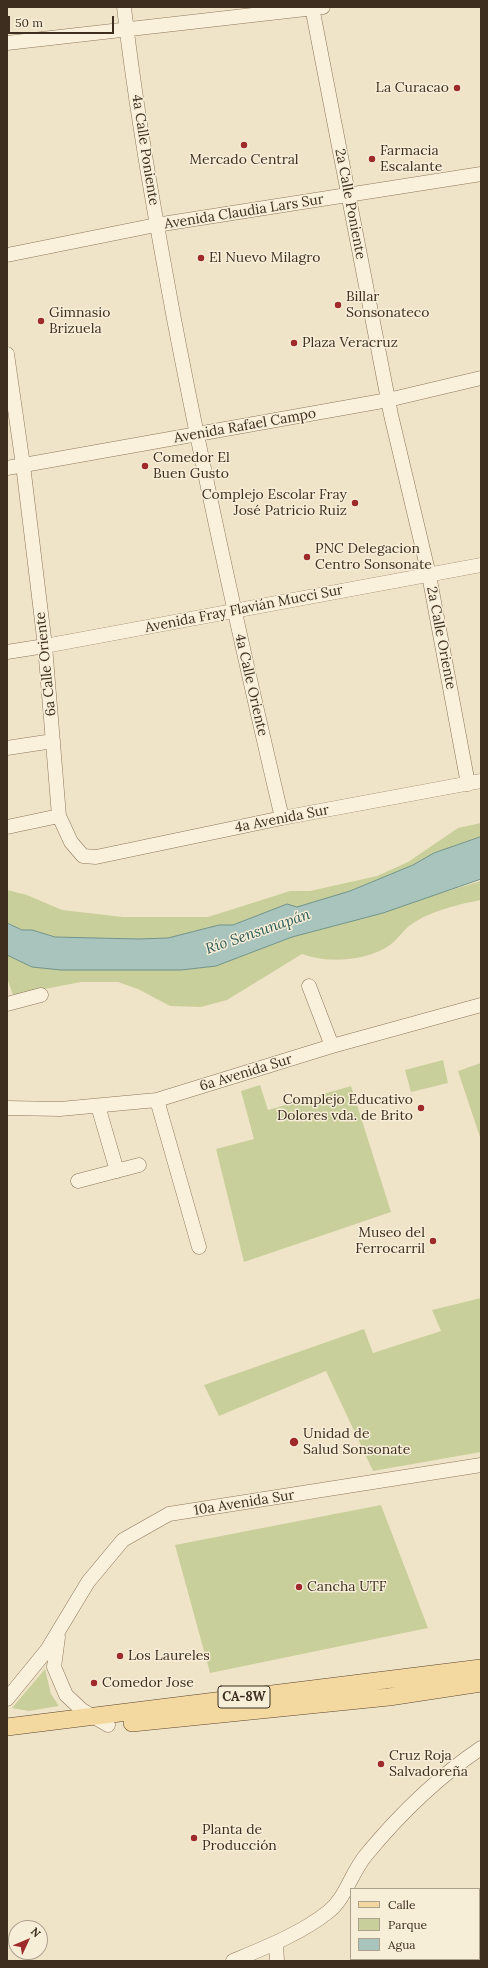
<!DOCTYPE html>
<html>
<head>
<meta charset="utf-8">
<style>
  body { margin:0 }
  #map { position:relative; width:488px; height:1968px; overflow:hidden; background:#f0e4c8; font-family:Lora,serif }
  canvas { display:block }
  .frame { position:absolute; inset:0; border:8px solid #3d2e20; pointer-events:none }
  .legend { position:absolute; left:350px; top:1888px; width:130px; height:72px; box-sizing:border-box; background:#f7eed8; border:1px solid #ada18e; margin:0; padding:5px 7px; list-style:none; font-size:12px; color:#3d2e20 }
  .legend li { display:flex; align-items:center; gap:8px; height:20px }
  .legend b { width:20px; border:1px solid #ada18e }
  .north { position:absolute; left:8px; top:1920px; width:40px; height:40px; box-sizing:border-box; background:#f7eed8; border:1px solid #ada18e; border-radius:50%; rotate:46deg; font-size:11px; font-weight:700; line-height:16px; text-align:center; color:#3d2e20 }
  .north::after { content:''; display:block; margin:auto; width:14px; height:18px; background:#9e2a2b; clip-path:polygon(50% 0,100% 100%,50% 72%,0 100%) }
  .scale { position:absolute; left:8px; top:16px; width:106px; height:18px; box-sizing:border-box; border:2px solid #3d2e20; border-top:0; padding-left:5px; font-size:12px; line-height:14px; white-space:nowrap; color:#3d2e20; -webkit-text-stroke:3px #f7eed8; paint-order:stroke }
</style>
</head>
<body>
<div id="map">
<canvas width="488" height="1968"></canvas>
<div class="frame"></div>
<ul class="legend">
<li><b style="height:5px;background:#f3d9a0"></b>Calle</li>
<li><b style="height:11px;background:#c9cf9b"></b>Parque</li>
<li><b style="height:11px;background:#a9c4bc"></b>Agua</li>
</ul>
<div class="north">N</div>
<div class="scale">50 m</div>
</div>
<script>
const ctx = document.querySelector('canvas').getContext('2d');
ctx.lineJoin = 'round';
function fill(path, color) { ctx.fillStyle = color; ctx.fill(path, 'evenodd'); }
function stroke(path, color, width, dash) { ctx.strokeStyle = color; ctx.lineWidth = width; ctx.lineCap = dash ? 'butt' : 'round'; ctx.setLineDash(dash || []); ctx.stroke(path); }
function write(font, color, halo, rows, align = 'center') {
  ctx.font = font + ' Lora,serif'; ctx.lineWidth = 3; ctx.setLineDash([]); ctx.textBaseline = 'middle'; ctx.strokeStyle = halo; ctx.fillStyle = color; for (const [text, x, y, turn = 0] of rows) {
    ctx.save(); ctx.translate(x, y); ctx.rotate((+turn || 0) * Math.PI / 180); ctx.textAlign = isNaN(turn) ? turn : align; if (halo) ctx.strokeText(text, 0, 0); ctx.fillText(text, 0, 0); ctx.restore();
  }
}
const green = new Path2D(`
  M 481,823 L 481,837 L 434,853 L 413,865 L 350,891 L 297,908 L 287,904 L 233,925 L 219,925 L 168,938 L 139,939 L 55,937 L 32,930 L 23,930 L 7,923 L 7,890 L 27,895 L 62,910 L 123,917 L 208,917 L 290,891 L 310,891 L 377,876 L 408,862 L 458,828 Z
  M 481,881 L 481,900 C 460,904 430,911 412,924 C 404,929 398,939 390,945 C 367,961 328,964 302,954 L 227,1000 L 201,1007 L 170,1006 L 138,989 L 118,982 L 81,982 L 13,995 L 7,978 L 7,955 L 32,967 L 61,970 L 181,970 L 216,966 L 292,937 L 383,913 L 434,895 Z
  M 443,1060 L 448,1083 L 411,1092 L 405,1070 Z
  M 481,1063 L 481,1140 L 458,1071 Z
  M 260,1085 L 268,1110 L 351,1086 L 391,1212 L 244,1262 L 216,1149 L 254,1139 L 241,1091 Z
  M 481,1298 L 481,1452 L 373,1471 L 326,1371 L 219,1416 L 204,1385 L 364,1329 L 373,1353 L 441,1331 L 432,1310 Z
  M 381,1505 L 428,1628 L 210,1673 L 175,1545 Z
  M 45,1669 L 51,1694 L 59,1706 L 29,1711 L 12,1708 Z`);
const water = new Path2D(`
  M 481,837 L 481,879 L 383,913 L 292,937 L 216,966 L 181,970 L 61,970 L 32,967 L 7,955 L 7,923 L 22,930 L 32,930 L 55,937 L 139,939 L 168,938 L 219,925 L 233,925 L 287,904 L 297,907 L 350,891 L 413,865 L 434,853 Z`);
const minor = new Path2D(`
  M 124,7 C 136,111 155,216 174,319 C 206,486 243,652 282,818
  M 312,7 L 391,415 L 429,575 L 468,784
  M 7,43 L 323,7
  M 7,255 L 156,225 L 481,174
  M 7,354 L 23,465 L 45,646 L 59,816 L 71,842 L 83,856 L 96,857 L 282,818 L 481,781
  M 7,468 L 388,400 L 481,378
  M 7,652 L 45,646 L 481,565
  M 7,748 L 53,741
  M 7,827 L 59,816
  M 309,986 L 332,1046
  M 7,1004 L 41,995
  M 157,1100 L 199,1247
  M 98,1106 L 117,1171
  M 7,1108 L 60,1109 L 157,1100 L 332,1046 L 481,1005
  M 78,1181 L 139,1165
  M 58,1637 L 54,1667 L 66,1695 L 82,1710 L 108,1725
  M 7,1699 L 47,1650 L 88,1582 L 123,1540 L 169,1514 L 481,1465
  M 276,1943 L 277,1961
  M 233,1961 C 264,1948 302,1933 328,1912 C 346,1898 351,1873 366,1855 C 399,1815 438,1777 481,1748`);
const major = new Path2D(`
  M 132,1723 L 389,1697 L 481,1683
  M 7,1727 L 481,1668`);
const markers = [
  [457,88,4,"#9e2a2b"],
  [244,145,4,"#9e2a2b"],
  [372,159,4,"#9e2a2b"],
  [201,258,4,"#9e2a2b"],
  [338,305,4,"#9e2a2b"],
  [41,321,4,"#9e2a2b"],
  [294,343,4,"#9e2a2b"],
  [145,466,4,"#9e2a2b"],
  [355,503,4,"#9e2a2b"],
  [307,557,4,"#9e2a2b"],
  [421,1108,4,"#9e2a2b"],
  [433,1241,4,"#9e2a2b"],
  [294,1442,5,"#9e2a2b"],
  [299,1587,4,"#9e2a2b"],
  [120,1656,4,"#9e2a2b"],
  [94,1683,4,"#9e2a2b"],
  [381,1764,4,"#9e2a2b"],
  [194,1838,4,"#9e2a2b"]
];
const shields = [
  [244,1697,52]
];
const shieldNames = [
  ["CA-8W",244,1697]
];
const poiNames = [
  ["La Curacao",449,88,"right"],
  ["Farmacia",380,151],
  ["Escalante",380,167],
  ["Mercado Central",244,160,"center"],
  ["El Nuevo Milagro",209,258],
  ["Billar",346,297],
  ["Sonsonateco",346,313],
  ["Gimnasio",49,313],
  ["Brizuela",49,329],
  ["Plaza Veracruz",302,343],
  ["Comedor El",153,458],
  ["Buen Gusto",153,474],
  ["Complejo Escolar Fray",347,495,"right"],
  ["José Patricio Ruiz",347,511,"right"],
  ["PNC Delegacion",315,549],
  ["Centro Sonsonate",315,565],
  ["Complejo Educativo",413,1100,"right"],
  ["Dolores vda. de Brito",413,1116,"right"],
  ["Museo del",425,1233,"right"],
  ["Ferrocarril",425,1249,"right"],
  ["Unidad de",303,1434],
  ["Salud Sonsonate",303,1450],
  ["Cancha UTF",307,1587],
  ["Los Laureles",128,1656],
  ["Comedor Jose",102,1683],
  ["Cruz Roja",389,1756],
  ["Salvadoreña",389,1772],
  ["Planta de",202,1830],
  ["Producción",202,1846]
];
const streetNames = [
  ["4a Calle Poniente",145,150,81],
  ["2a Calle Poniente",350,204,79],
  ["Avenida Claudia Lars Sur",244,212,-9],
  ["Avenida Rafael Campo",245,426,-10],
  ["Avenida Fray Flavián Mucci Sur",244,609,-11],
  ["2a Calle Oriente",441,638,79],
  ["6a Calle Oriente",46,664,-96],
  ["4a Calle Oriente",251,685,77],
  ["4a Avenida Sur",282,819,-11],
  ["6a Avenida Sur",246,1073,-17],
  ["10a Avenida Sur",244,1503,-9]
];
const waterNames = [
  ["Río Sensunapán",258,932,-19]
];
fill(green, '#c9cf9b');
fill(water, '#a9c4bc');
stroke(water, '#6f938a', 1);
stroke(minor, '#8d765c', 15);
stroke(major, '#5b4430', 18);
stroke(minor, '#faf1dc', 14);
stroke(major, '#f3d9a0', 17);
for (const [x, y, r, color] of markers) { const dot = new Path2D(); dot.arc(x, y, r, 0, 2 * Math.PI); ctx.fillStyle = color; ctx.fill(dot); stroke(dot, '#f7eed8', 1.5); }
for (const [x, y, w] of shields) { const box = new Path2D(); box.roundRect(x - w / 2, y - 11, w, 22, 3); ctx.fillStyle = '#f7eed8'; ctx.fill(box); stroke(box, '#3d2e20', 1); }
write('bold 13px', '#3d2e20', null, shieldNames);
write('14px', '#3d2e20', '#f7eed8', poiNames, 'left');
write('14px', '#3d2e20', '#f7eed8', streetNames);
write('italic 15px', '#2f5d5a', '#f7eed8', waterNames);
</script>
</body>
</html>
